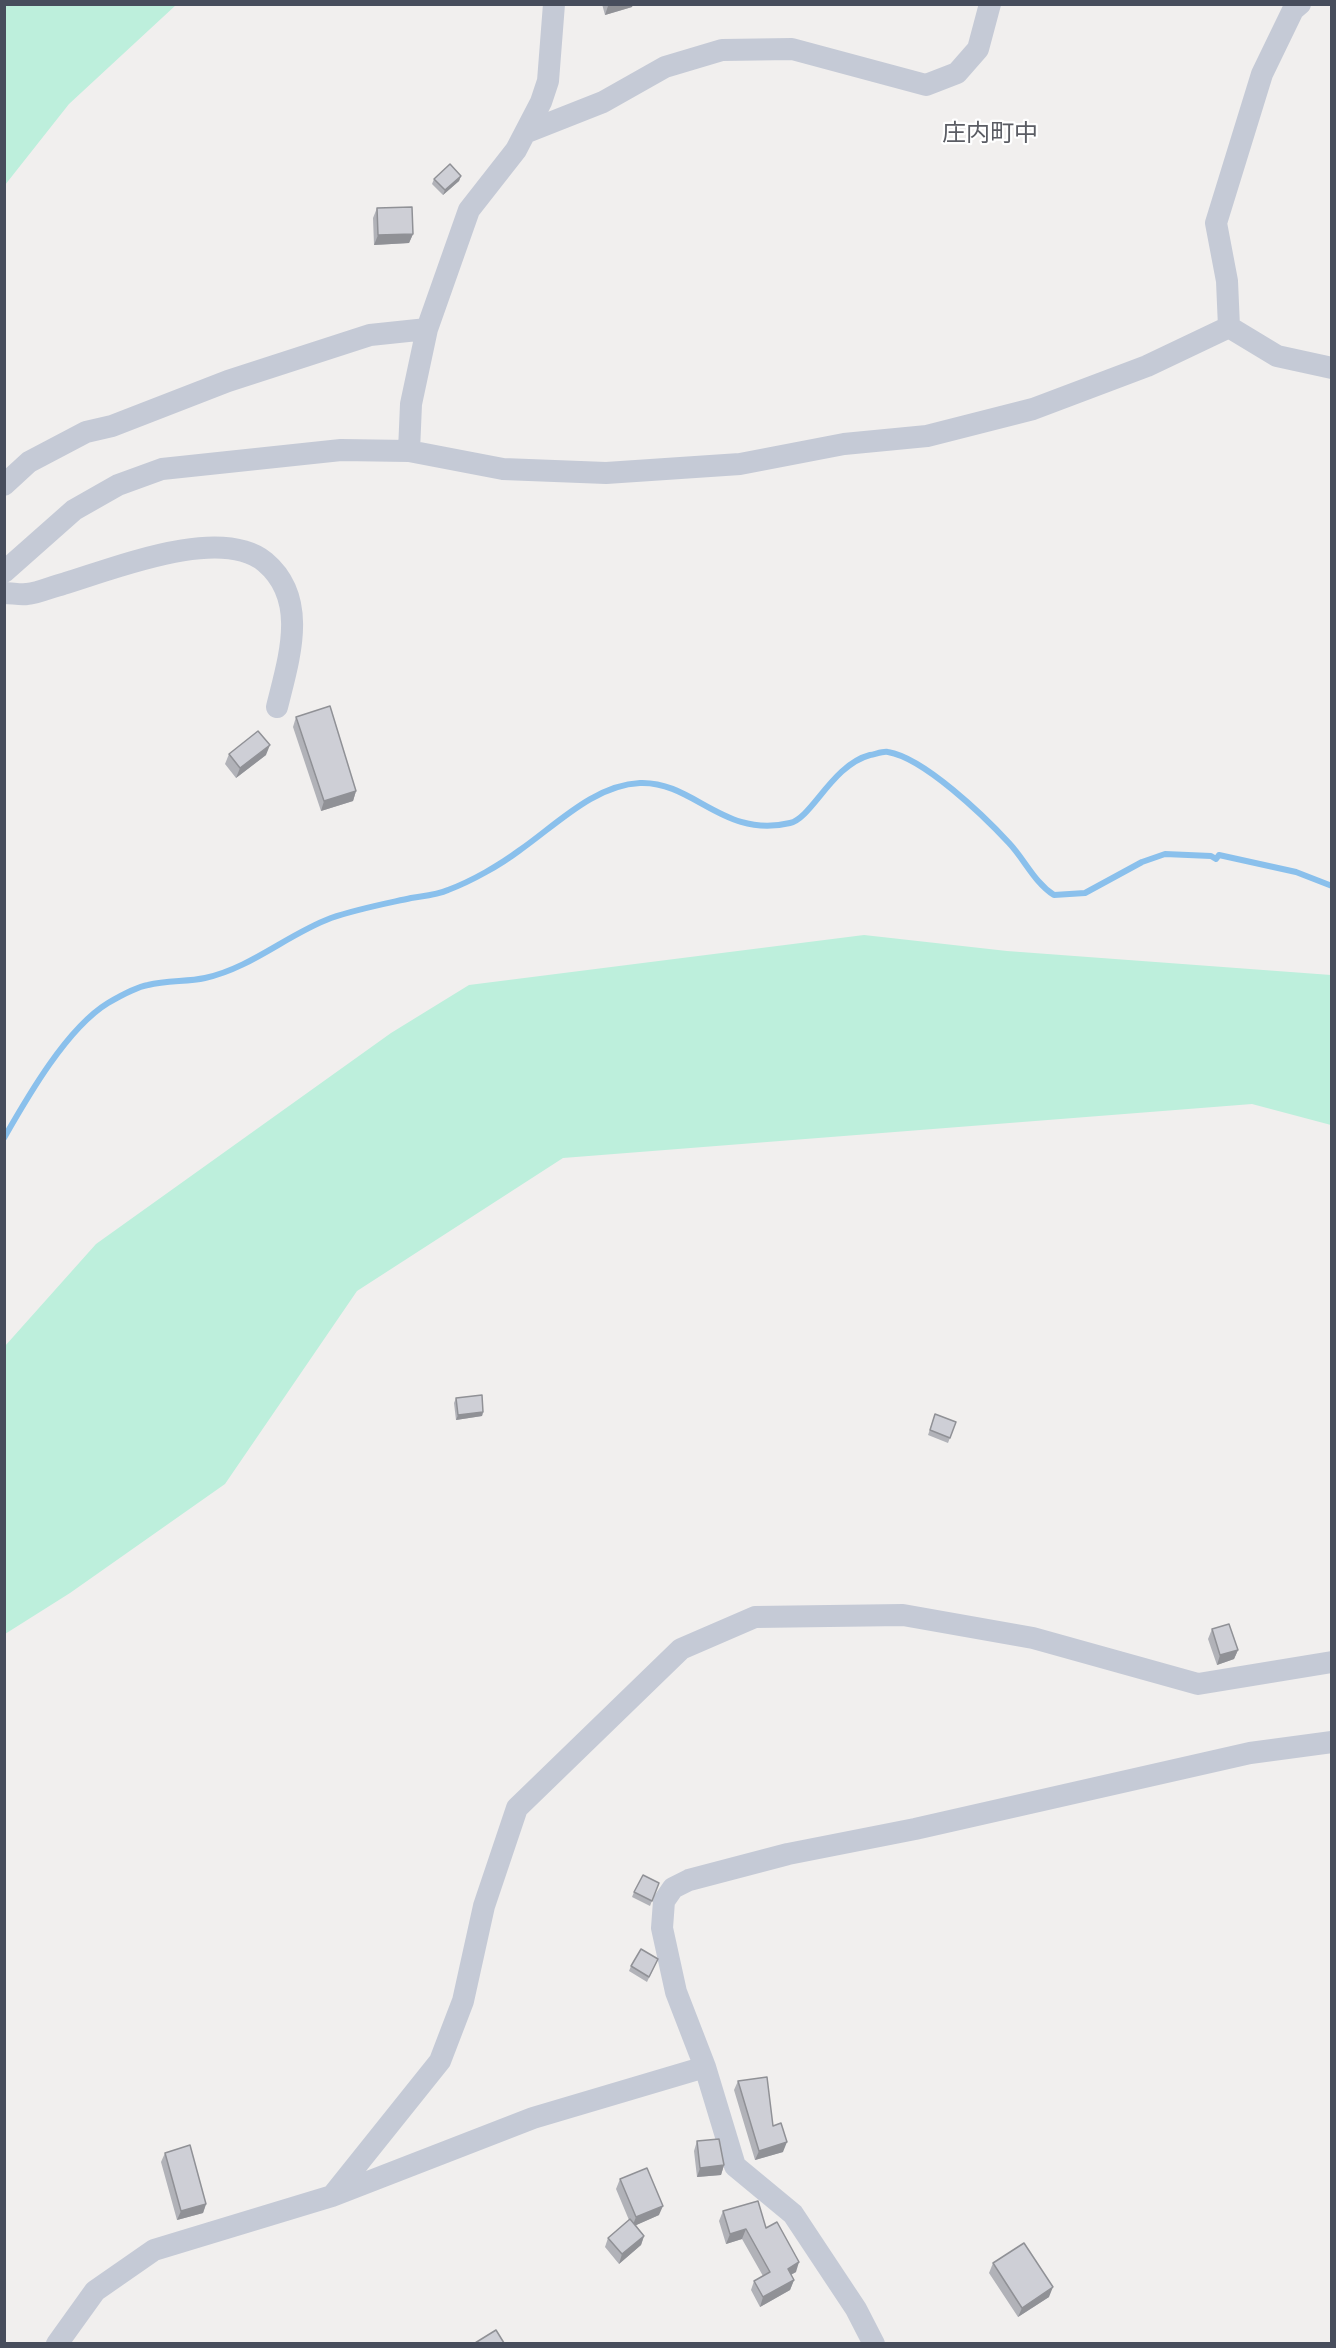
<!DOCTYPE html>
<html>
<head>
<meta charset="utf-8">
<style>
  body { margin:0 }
  #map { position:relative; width:1336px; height:2348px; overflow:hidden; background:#f1efee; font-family:Ubuntu,sans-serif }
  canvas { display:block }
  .frame { position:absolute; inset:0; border:6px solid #474d5c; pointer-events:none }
</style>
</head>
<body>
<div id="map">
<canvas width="1336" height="2348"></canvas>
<div class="frame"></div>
</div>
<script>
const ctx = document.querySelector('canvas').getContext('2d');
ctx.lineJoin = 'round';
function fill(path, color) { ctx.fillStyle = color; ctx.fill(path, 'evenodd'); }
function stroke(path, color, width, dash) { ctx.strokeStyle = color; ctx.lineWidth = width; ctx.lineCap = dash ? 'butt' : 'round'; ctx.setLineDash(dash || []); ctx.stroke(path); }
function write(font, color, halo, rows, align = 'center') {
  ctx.font = font + ' Ubuntu,"Noto Sans JP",sans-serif'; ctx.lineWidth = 4.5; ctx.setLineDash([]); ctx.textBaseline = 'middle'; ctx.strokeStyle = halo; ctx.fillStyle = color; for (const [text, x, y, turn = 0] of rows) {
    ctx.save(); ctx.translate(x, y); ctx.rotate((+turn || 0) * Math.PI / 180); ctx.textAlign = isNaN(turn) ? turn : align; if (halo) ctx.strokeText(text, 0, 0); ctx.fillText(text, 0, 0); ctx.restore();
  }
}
const green = new Path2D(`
  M 5,4 L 176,5 L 69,104 L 5,185 Z
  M 864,935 L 1007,951 L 1331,975 L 1331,1125 L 1252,1104 L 563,1158 L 357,1291 L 225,1484 L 70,1593 L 5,1634 L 5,1346 L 96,1244 L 391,1033 L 469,985 Z`);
const stream = new Path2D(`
  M 4,1138 C 28,1096 67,1028 108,1003 C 120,996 136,987 148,985 C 167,980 187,982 205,978 C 251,968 288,934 331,918 C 357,909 384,904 411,898 C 423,896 437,895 448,890 C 472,881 500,865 520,850 C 556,825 594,785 640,783 C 694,781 723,839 790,823 C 812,818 832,765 870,755 C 876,754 883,751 888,752 C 924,758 984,816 1009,843 C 1025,860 1034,882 1054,895 L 1085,893 L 1142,862 L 1165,854 L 1211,856 L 1216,859 L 1219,855 L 1296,872 L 1332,886`);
const minor = new Path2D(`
  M 527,132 L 603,102 L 665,67 L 722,50 L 792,49 L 926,85 L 957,73 L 978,49 L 990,4
  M 1229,327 L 1227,281 L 1216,223 L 1262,74 L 1293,10 L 1300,4
  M 1229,327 L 1277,356 L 1332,368
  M 409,451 L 411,404 L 427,329 L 469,210 L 516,150 L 541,102 L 548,81 L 554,4
  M 4,485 L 29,462 L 86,432 L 112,426 L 228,381 L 370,335 L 427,329
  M 4,572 L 74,510 L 118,485 L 162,469 L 341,450 L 409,451 L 503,469 L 606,473 L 740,464 L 844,444 L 927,436 L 1033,409 L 1147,366 L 1229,327
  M 4,593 C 12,593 20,595 27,594 C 39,593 51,587 63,584 C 113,569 220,525 265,562 C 309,599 289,658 277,707
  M 332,2196 L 440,2061 L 463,2001 L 484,1906 L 517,1808 L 681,1649 L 755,1617 L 903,1615 L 1033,1638 L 1198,1684 L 1332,1662
  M 57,2344 L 95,2291 L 154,2250 L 332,2196 L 533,2118 L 705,2067
  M 874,2344 L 856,2309 L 793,2214 L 735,2166 L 705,2067 L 676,1992 L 662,1928 L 664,1901 L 673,1888 L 689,1880 L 788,1854 L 915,1829 L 1250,1753 L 1332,1742`);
const wall = new Path2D(`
  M 602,4 L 633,4 L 632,7 L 605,15 Z
  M 461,176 L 459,181 L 443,195 L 432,184 L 434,179 Z
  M 377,208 L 413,234 L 409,243 L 374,245 L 373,218 Z
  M 296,717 L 356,791 L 353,801 L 321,811 L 293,727 Z
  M 229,754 L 266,755 L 236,778 L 225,764 Z
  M 456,1398 L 483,1412 L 482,1416 L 456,1420 L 454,1403 Z
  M 935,1414 L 956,1422 L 948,1443 L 928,1435 Z
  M 1212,1629 L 1238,1650 L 1234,1659 L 1217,1665 L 1208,1639 Z
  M 659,1883 L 650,1906 L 632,1897 L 634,1892 Z
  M 658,1959 L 647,1982 L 629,1971 L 631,1966 Z
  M 738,2081 L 773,2126 L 783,2152 L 755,2160 L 734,2090 Z
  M 697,2141 L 724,2165 L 721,2175 L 697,2177 L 694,2151 Z
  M 165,2153 L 206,2204 L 203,2213 L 177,2220 L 161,2162 Z
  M 620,2179 L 659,2215 L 636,2225 L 644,2236 L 641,2245 L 619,2264 L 605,2247 L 608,2238 L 629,2220 L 616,2189 Z
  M 723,2211 L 766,2228 L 796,2272 L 791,2275 L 794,2280 L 790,2290 L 760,2307 L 751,2290 L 754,2281 L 763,2276 L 742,2239 L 726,2244 L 719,2221 Z
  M 993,2263 L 1049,2297 L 1018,2317 L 989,2273 Z`);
const shadedWall = new Path2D(`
  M 613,4 L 633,4 L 632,7 L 605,15 L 608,6 Z
  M 461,176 L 459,181 L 443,195 L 445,190 Z
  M 413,234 L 409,243 L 374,245 L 378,235 Z
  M 270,745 L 266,755 L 236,778 L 240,768 Z
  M 356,791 L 353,801 L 321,811 L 324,801 Z
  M 483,1412 L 482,1416 L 456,1420 L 458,1415 Z
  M 1238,1650 L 1234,1659 L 1217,1665 L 1220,1655 Z
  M 787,2142 L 783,2152 L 755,2160 L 759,2151 Z
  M 724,2165 L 721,2175 L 697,2177 L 700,2168 Z
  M 206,2204 L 203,2213 L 177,2220 L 181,2211 Z
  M 663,2206 L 659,2215 L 632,2227 L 636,2217 Z
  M 746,2229 L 742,2239 L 726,2244 L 730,2234 Z
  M 644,2236 L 641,2245 L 619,2264 L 622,2254 Z
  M 799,2262 L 796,2272 L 784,2278 L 788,2269 Z
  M 794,2280 L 790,2290 L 760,2307 L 763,2297 Z
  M 1053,2287 L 1049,2297 L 1018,2317 L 1022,2308 Z`);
const building = new Path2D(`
  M 450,164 L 461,176 L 445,190 L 434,179 Z
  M 412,207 L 413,234 L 378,235 L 377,208 Z
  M 330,706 L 356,791 L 324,801 L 296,717 Z
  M 258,731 L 270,745 L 240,768 L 229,754 Z
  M 482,1395 L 483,1412 L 458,1415 L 456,1398 Z
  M 935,1414 L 956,1422 L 950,1438 L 930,1430 Z
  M 1229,1624 L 1238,1650 L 1220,1655 L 1212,1629 Z
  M 643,1875 L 659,1883 L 652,1901 L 634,1892 Z
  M 641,1949 L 658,1959 L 649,1977 L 631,1966 Z
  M 767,2077 L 773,2126 L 781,2123 L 787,2142 L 759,2151 L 738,2081 Z
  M 719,2139 L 724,2165 L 700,2168 L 697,2141 Z
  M 190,2145 L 206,2204 L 181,2211 L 165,2153 Z
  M 647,2168 L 663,2206 L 636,2217 L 620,2179 Z
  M 758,2201 L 766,2228 L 777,2222 L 799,2262 L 788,2269 L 794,2280 L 763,2297 L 754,2281 L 770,2272 L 746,2229 L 730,2234 L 723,2211 Z
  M 630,2219 L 644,2236 L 622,2254 L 608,2238 Z
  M 1024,2243 L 1053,2287 L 1022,2308 L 993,2263 Z
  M 496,2330 L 504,2343 L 475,2343 Z`);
const quarterNames = [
  ["庄内町中",990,133]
];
fill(green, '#bdefdc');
stroke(stream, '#8ac0ec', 6);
stroke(minor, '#c5cad6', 22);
fill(wall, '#b1b2b8');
fill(shadedWall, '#909196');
fill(building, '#cecfd6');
stroke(building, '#909196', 1.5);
write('24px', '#5b5d64', '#fff', quarterNames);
</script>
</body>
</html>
